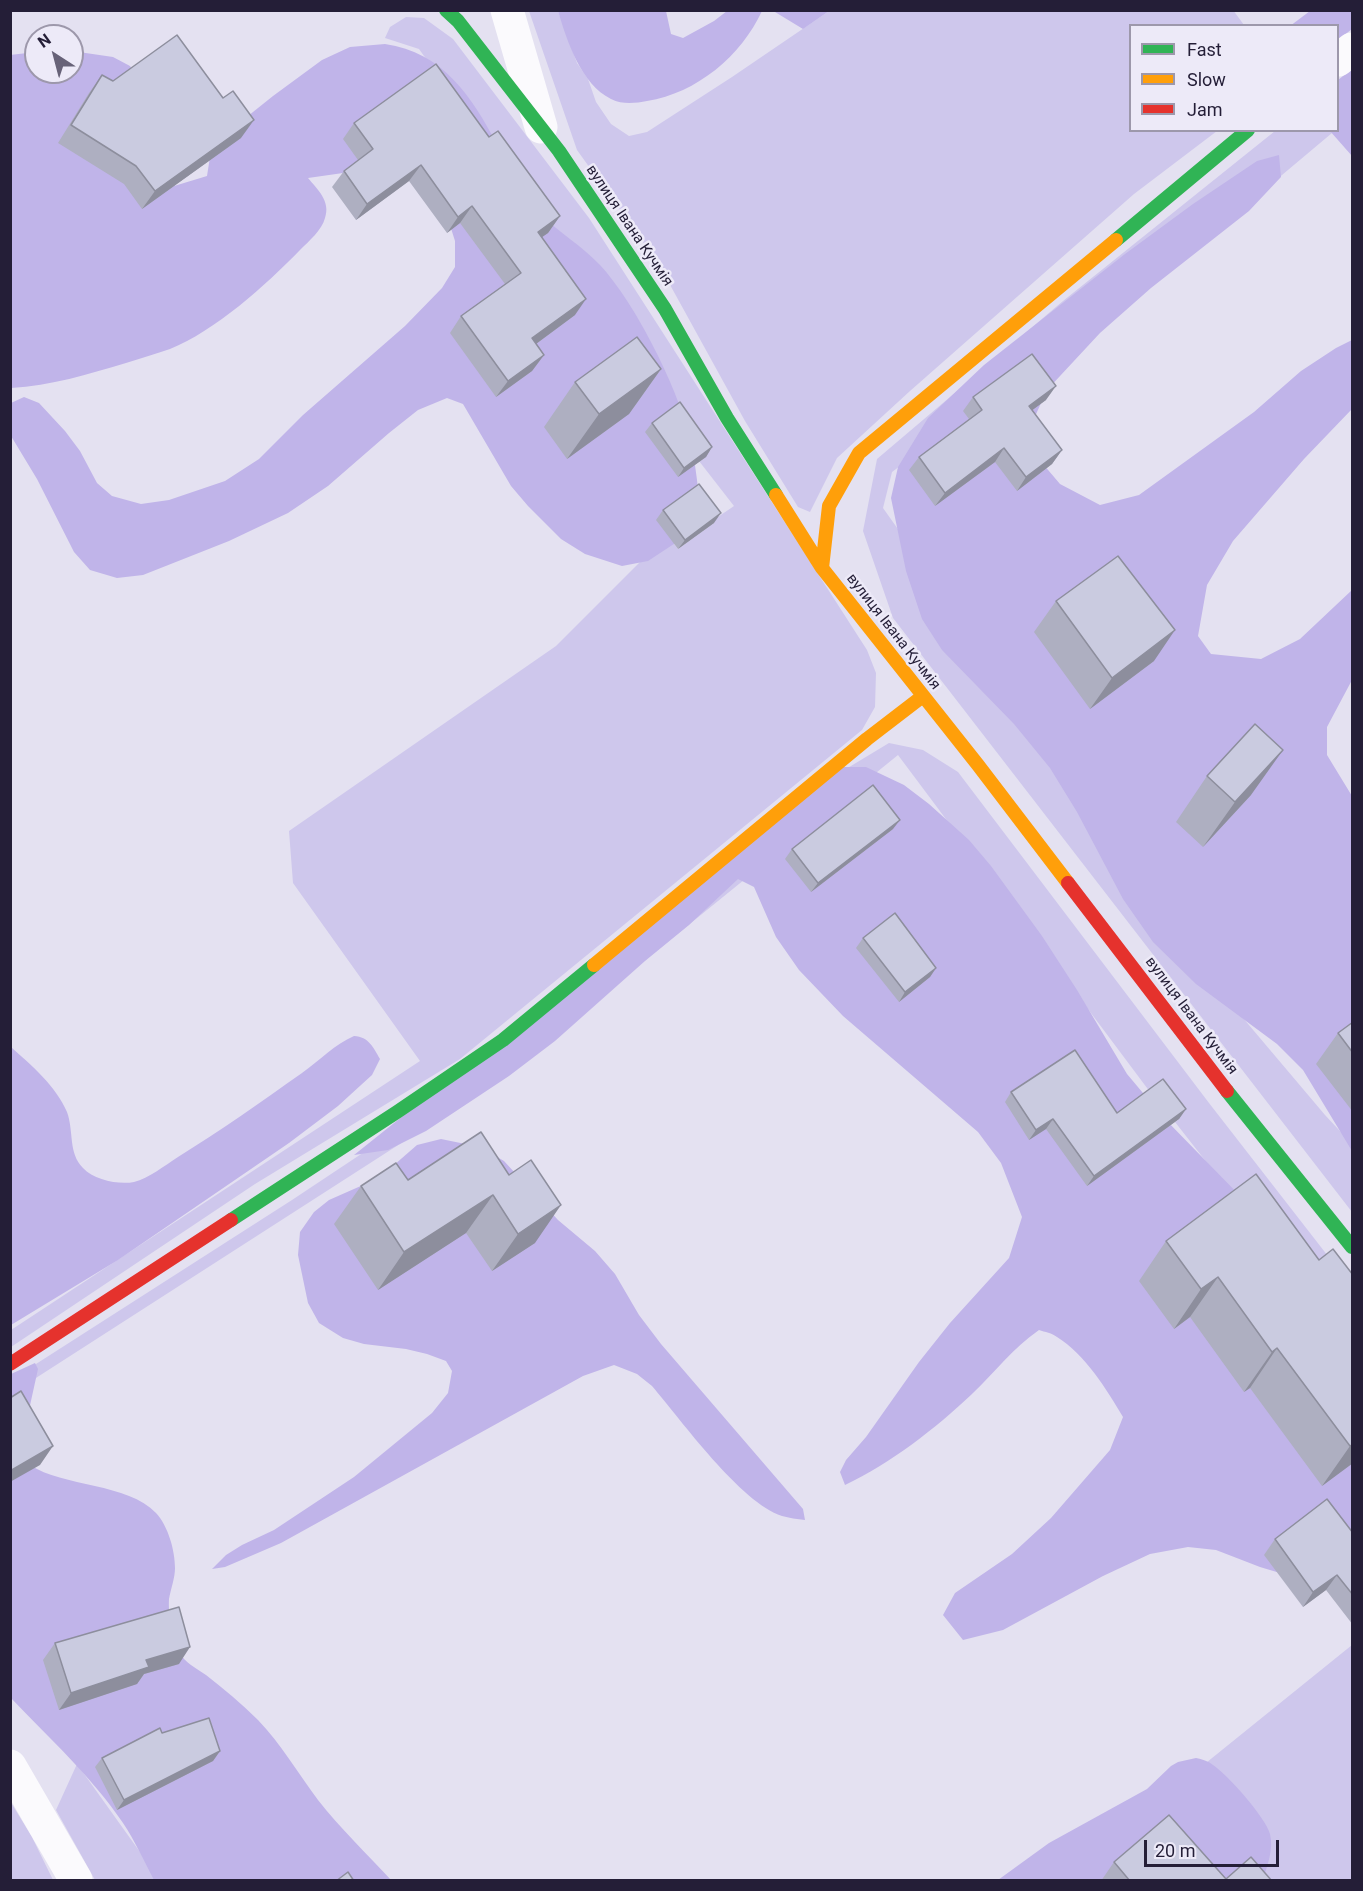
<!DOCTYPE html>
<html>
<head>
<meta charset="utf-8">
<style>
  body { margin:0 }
  #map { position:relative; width:1363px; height:1891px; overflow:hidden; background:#e4e1f1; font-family:Roboto,sans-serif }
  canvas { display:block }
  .frame { position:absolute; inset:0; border:12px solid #241e37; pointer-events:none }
  .legend { position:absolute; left:1129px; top:24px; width:210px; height:108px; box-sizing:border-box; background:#edeaf8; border:2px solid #9d98ab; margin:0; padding:8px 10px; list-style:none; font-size:18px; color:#241e37 }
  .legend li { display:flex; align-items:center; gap:12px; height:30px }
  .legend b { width:30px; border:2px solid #9d98ab }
  .north { position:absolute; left:24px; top:24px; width:60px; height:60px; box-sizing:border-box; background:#edeaf8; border:2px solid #9d98ab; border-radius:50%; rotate:324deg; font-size:16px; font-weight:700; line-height:24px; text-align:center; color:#241e37 }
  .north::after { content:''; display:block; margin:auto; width:21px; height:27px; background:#676278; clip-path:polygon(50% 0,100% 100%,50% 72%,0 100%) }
  .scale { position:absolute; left:1144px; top:1840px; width:135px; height:27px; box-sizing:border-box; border:3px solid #241e37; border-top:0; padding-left:8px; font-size:18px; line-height:21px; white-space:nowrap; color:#241e37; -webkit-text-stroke:4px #edeaf8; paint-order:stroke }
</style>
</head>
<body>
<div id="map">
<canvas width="1363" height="1891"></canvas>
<div class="frame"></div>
<ul class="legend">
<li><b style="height:8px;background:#30b455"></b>Fast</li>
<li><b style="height:8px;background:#ff9f0a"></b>Slow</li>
<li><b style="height:8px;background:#e5322d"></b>Jam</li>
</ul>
<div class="north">N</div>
<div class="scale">20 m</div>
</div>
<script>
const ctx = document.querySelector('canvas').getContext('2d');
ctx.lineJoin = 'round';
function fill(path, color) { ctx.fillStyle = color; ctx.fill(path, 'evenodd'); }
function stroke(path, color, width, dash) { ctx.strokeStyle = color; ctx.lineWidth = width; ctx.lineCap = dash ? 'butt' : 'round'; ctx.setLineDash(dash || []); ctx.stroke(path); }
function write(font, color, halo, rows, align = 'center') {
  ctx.font = font + ' Roboto,sans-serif'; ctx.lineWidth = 5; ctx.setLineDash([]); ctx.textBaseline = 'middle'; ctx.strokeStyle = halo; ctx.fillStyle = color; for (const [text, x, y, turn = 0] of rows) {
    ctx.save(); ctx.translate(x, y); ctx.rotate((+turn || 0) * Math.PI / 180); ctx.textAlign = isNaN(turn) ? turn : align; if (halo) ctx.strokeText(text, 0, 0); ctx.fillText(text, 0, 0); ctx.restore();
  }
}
const green = new Path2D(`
  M 1233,10 L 1244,25 L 1130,26 L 1130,130 L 1217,131 L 1134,194 L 910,391 L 837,458 L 810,512 L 798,507 L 745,421 L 658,263 L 577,150 L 529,11 L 558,11 L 577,63 L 588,79 L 596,102 L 611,124 L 629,136 L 647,132 L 732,77 L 829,11 Z
  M 406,17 L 424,18 L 453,39 L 589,218 L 867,650 L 876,673 L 875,707 L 862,730 L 460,1059 L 255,1184 L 11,1347 L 11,1330 L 420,1061 L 293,883 L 289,831 L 556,646 L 667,535 L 678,549 L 714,523 L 712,521 L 734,506 L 699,461 L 567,255 L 419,49 L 385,38 L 390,27 Z
  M 1330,130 L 1332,133 L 1063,359 L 967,416 L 892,472 L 883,508 L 1176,921 L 1183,947 L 1325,1115 L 1352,1144 L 1352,1212 L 893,618 L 863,531 L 877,459 L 1063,301 L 1275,131 Z
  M 889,743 L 923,750 L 958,772 L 1209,1103 L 1352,1287 L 1273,1247 L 1175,1122 L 1179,1119 L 1150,1092 L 898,755 L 490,1086 L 11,1394 L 11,1380 L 292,1200 L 495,1065 L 836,775 Z
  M 1352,1645 L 1352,1880 L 1061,1880 Z
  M 77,1764 L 160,1880 L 95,1880 L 56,1810 Z
  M 10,1801 L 32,1837 L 53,1880 L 11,1880 Z`);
const forest = new Path2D(`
  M 775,10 L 829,10 L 829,11 L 803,29 L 775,12 Z
  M 558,11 L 666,11 L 671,34 L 683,38 L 714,21 L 727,11 L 762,11 C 741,56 697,93 647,101 C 636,103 623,105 611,99 C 581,84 567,41 558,11 Z
  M 1310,11 L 1352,11 L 1352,29 L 1338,40 L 1338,26 L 1290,26 Z
  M 385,44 C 443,52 472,97 498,146 C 505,159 511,174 519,186 C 525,196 533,207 541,215 C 560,233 582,246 600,265 C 636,304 679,390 691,442 C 696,466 698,490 701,514 L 689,534 L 648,561 L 622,566 L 585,554 L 561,539 L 528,506 L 511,486 L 463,404 L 447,398 L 418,410 L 389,433 L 328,486 L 288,513 L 229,541 L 143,575 L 117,578 L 90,570 L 74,552 L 37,479 L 11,436 L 11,403 L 24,397 L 39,403 L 65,431 L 80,451 L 97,483 L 112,496 L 141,504 L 169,500 L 225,481 L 259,459 L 303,415 L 405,326 L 442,288 L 455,267 L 455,241 L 449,222 L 410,180 L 357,171 L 308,178 C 317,189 331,201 325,218 C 322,230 309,241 300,250 C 266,285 215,331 170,349 C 156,354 141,358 126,363 C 88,374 51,386 11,388 L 10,55 L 36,52 L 36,72 L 72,72 L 72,51 L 113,57 L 130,66 L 142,85 L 161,190 L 207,176 L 210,157 L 248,116 L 273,96 L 322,60 L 350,47 Z
  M 1352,69 L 1352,156 L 1330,131 L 1338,130 L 1338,80 Z
  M 1279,155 L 1281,177 L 1249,211 L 1151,288 L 1100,333 L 1047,390 L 1032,423 L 1043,464 L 1060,484 L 1100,505 L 1139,495 L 1254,412 L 1301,371 L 1336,348 L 1352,340 L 1352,409 L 1304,459 L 1233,541 L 1207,585 L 1198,636 L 1211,654 L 1261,659 L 1300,639 L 1352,590 L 1352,680 L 1327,727 L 1327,755 L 1352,796 L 1352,1151 L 1303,1070 L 1277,1044 L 1196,984 L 1153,942 L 1123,899 L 1077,812 L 1050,768 L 1014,724 L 942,650 L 922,619 L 906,571 L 891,498 L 898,467 L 928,418 L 984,365 L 1125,254 L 1193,204 L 1257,161 Z
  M 840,767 L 866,767 L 904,785 L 929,804 L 969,840 L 991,866 L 1042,936 L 1077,990 L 1127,1074 L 1164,1118 L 1244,1200 L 1352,1395 L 1352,1582 L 1290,1576 L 1260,1567 L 1216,1550 L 1188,1547 L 1150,1554 L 1103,1576 L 1003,1630 L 963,1640 L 943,1615 L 955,1593 L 1012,1554 L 1051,1518 L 1110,1450 L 1123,1417 C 1107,1390 1085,1354 1057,1337 C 1052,1333 1045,1332 1039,1330 C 1012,1349 996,1371 972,1394 C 935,1429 891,1463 845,1485 L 840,1472 L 846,1460 L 866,1437 L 919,1362 L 950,1323 L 1009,1258 L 1022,1217 L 1001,1163 L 978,1132 L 843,1016 L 799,970 L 776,937 L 754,887 L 738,879 L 689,925 L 645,961 L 555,1041 L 509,1076 L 426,1131 L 388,1150 L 354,1155 Z
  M 354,1036 C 369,1037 373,1047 380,1059 L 372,1075 L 338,1106 L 289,1143 L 118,1260 L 11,1325 L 11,1047 C 31,1065 56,1086 67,1112 C 74,1131 68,1153 83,1168 C 94,1180 119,1185 134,1182 C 149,1178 164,1166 178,1157 C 220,1131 261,1102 302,1073 C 319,1061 335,1044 354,1036 Z
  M 441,1139 L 480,1147 L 504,1161 L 558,1220 L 595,1251 L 615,1274 L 639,1315 L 661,1344 L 803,1509 L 805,1520 C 797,1519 789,1518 782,1516 C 741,1503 681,1420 652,1386 L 637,1374 L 614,1365 L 583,1376 L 281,1543 L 225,1567 L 212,1569 L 226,1555 L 242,1545 L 274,1530 L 354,1477 L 432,1413 L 448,1393 L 452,1371 L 446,1361 L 427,1354 L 406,1349 L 364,1344 L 343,1338 L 319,1323 L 308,1303 L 298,1255 L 300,1232 L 314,1212 L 329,1200 L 363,1185 L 386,1172 L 417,1145 Z
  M 35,1363 L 38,1369 L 27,1419 L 30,1465 C 63,1487 128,1483 156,1513 C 168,1526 175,1550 175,1568 C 175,1578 171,1588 169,1599 C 168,1614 172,1639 179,1652 C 185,1663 196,1668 206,1675 C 224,1689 242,1704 258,1720 C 281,1744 298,1773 318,1800 C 340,1828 367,1854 391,1880 L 154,1880 C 144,1861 135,1841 123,1823 C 92,1777 49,1738 11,1698 L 11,1374 Z
  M 1196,1758 C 1202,1759 1208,1761 1213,1765 C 1228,1775 1266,1818 1270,1834 C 1274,1849 1267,1866 1263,1880 L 998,1880 L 1049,1843 L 1147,1789 L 1171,1766 L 1178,1762 Z`);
const street = new Path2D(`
  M 507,10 L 541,127
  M 1338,60 L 1352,49
  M 10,1766 L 76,1880`);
const fast = new Path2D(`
  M 446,10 L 458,21 L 559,151 L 665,309 L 727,418 L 776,495
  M 1116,240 L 1248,130
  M 1227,1091 L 1352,1247
  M 231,1220 L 397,1112 L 503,1040 L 594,965`);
const slow = new Path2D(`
  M 776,495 L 822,568 L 978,765 L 1068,883
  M 822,568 L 829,506 L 859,453 L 1116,240
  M 594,965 L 867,739 L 923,696`);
const jam = new Path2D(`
  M 1068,883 L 1227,1091
  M 10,1364 L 231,1220`);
const wall = new Path2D(`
  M 102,75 L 113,81 L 241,138 L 142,209 L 124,184 L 58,143 L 89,93 Z
  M 354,123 L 489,137 L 560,216 L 548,233 L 542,237 L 575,315 L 536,344 L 544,355 L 532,371 L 496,397 L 450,333 L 461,316 L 505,284 L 460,223 L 447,233 L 409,181 L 356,220 L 332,187 L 344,171 L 358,160 L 343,139 Z
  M 661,369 L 629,414 L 567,459 L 544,427 L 575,382 Z
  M 973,397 L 1046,400 L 1032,410 L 1062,450 L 1052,464 L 1017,491 L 995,462 L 935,506 L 909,470 L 919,457 L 969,419 L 963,411 Z
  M 652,423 L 712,447 L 706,457 L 678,477 L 645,432 Z
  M 663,510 L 714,523 L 678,549 L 656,520 Z
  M 1056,601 L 1154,661 L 1090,709 L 1034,632 Z
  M 1207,776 L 1251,795 L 1203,847 L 1176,822 Z
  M 893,829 L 811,892 L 785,859 L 792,849 Z
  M 863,938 L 936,968 L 930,977 L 899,1002 L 856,948 Z
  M 1353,1022 L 1353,1112 L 1316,1064 L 1338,1033 Z
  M 1011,1092 L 1117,1113 L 1186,1109 L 1179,1119 L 1087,1186 L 1046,1129 L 1029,1140 L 1005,1102 Z
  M 481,1132 L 535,1243 L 492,1271 L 466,1233 L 378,1290 L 334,1224 L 361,1186 L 408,1180 Z
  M 1166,1241 L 1319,1260 L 1353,1275 L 1353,1463 L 1322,1486 L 1250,1388 L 1244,1392 L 1190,1317 L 1174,1329 L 1139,1281 Z
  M 1353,1533 L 1353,1625 L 1326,1590 L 1303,1607 L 1264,1555 L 1275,1539 Z
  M 55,1643 L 179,1664 L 144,1674 L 137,1684 L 59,1710 L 43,1660 Z
  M 162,1733 L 220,1751 L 213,1761 L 117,1810 L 95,1767 L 102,1758 Z
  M 1114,1862 L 1226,1879 L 1272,1881 L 1101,1881 Z`);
const shadedWall = new Path2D(`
  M 254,120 L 241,138 L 142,209 L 155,191 Z
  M 421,165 L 409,181 L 356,220 L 367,204 Z
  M 472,206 L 460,223 L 447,233 L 458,217 Z
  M 560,216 L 548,233 L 526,248 L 538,232 Z
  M 586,299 L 575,315 L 521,355 L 532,338 Z
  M 544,355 L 532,371 L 496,397 L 508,381 Z
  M 661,369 L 629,414 L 567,459 L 599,414 Z
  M 1056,386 L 1046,400 L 1019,420 L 1029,406 Z
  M 712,447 L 706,457 L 678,477 L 684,468 Z
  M 1004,448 L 995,462 L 935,506 L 945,493 Z
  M 1062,450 L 1052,464 L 1017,491 L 1026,477 Z
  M 721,513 L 714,523 L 678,549 L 685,540 Z
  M 1175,630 L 1154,661 L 1090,709 L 1112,678 Z
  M 1283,750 L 1251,795 L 1203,847 L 1235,802 Z
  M 900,820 L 893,829 L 811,892 L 818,883 Z
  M 936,968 L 930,977 L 899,1002 L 905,992 Z
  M 1186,1109 L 1179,1119 L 1087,1186 L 1094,1176 Z
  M 1053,1119 L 1046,1129 L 1029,1140 L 1036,1130 Z
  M 493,1195 L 466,1233 L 378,1290 L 404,1252 Z
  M 561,1205 L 535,1243 L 492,1271 L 518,1234 Z
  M 1218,1277 L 1190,1317 L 1174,1329 L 1201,1289 Z
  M 1277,1348 L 1250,1388 L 1244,1392 L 1272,1352 Z
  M 1353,1444 L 1353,1463 L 1322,1486 L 1350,1446 Z
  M 53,1446 L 40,1465 L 10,1482 L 10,1471 Z
  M 1337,1575 L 1326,1590 L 1303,1607 L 1313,1592 Z
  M 190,1647 L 179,1664 L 144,1674 L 137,1684 L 59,1710 L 71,1693 L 146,1660 Z
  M 220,1751 L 213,1761 L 117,1810 L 124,1800 Z`);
const building = new Path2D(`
  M 177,35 L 223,98 L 233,91 L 254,120 L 155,191 L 136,166 L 71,125 L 102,75 L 113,81 Z
  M 436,64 L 489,137 L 498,131 L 560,216 L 538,232 L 586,299 L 532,338 L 544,355 L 508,381 L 461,316 L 521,273 L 472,206 L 458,217 L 421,165 L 367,204 L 344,171 L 373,149 L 354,123 Z
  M 637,337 L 661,369 L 599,414 L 575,382 Z
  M 1032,354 L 1056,386 L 1029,406 L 1062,450 L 1026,477 L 1004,448 L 945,493 L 919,457 L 982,410 L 973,397 Z
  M 680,402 L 712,447 L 684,468 L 652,423 Z
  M 699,484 L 721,513 L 685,540 L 663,510 Z
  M 1118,556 L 1175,630 L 1112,678 L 1056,601 Z
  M 1255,724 L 1283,750 L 1235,802 L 1207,776 Z
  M 873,785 L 900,820 L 818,883 L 792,849 Z
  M 895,913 L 936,968 L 905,992 L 863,938 Z
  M 1353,1022 L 1353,1053 L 1338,1033 Z
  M 1075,1050 L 1117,1113 L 1163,1079 L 1186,1109 L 1094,1176 L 1053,1119 L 1036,1130 L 1011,1092 Z
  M 481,1132 L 509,1175 L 531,1160 L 561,1205 L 518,1234 L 493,1195 L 404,1252 L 361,1186 L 396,1163 L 408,1180 Z
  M 1256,1174 L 1319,1260 L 1333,1249 L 1353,1275 L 1353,1444 L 1350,1446 L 1277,1348 L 1272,1352 L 1218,1277 L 1201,1289 L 1166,1241 Z
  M 21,1391 L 53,1446 L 10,1471 L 10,1398 Z
  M 1327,1499 L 1353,1533 L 1353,1595 L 1337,1575 L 1313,1592 L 1275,1539 Z
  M 179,1607 L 190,1647 L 146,1660 L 149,1667 L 71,1693 L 55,1643 Z
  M 209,1718 L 220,1751 L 124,1800 L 102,1758 L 160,1728 L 162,1733 Z
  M 1169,1815 L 1226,1879 L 1251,1857 L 1272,1881 L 1130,1881 L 1114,1862 Z
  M 348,1872 L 354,1881 L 336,1881 Z`);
const streetNames = [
  ["вулиця Івана Кучмія",629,226,56],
  ["вулиця Івана Кучмія",893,632,52],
  ["вулиця Івана Кучмія",1191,1016,53]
];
fill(green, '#cec7ec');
fill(forest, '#c0b4e9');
stroke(street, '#fbfafd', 33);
stroke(fast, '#30b455', 14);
stroke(slow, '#ff9f0a', 14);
stroke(jam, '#e5322d', 14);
fill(wall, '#aeafc1');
fill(shadedWall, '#8d8e9d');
fill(building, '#cacbe0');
stroke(building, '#8d8e9d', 1.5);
write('15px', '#241e37', '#edeaf8', streetNames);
</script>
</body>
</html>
